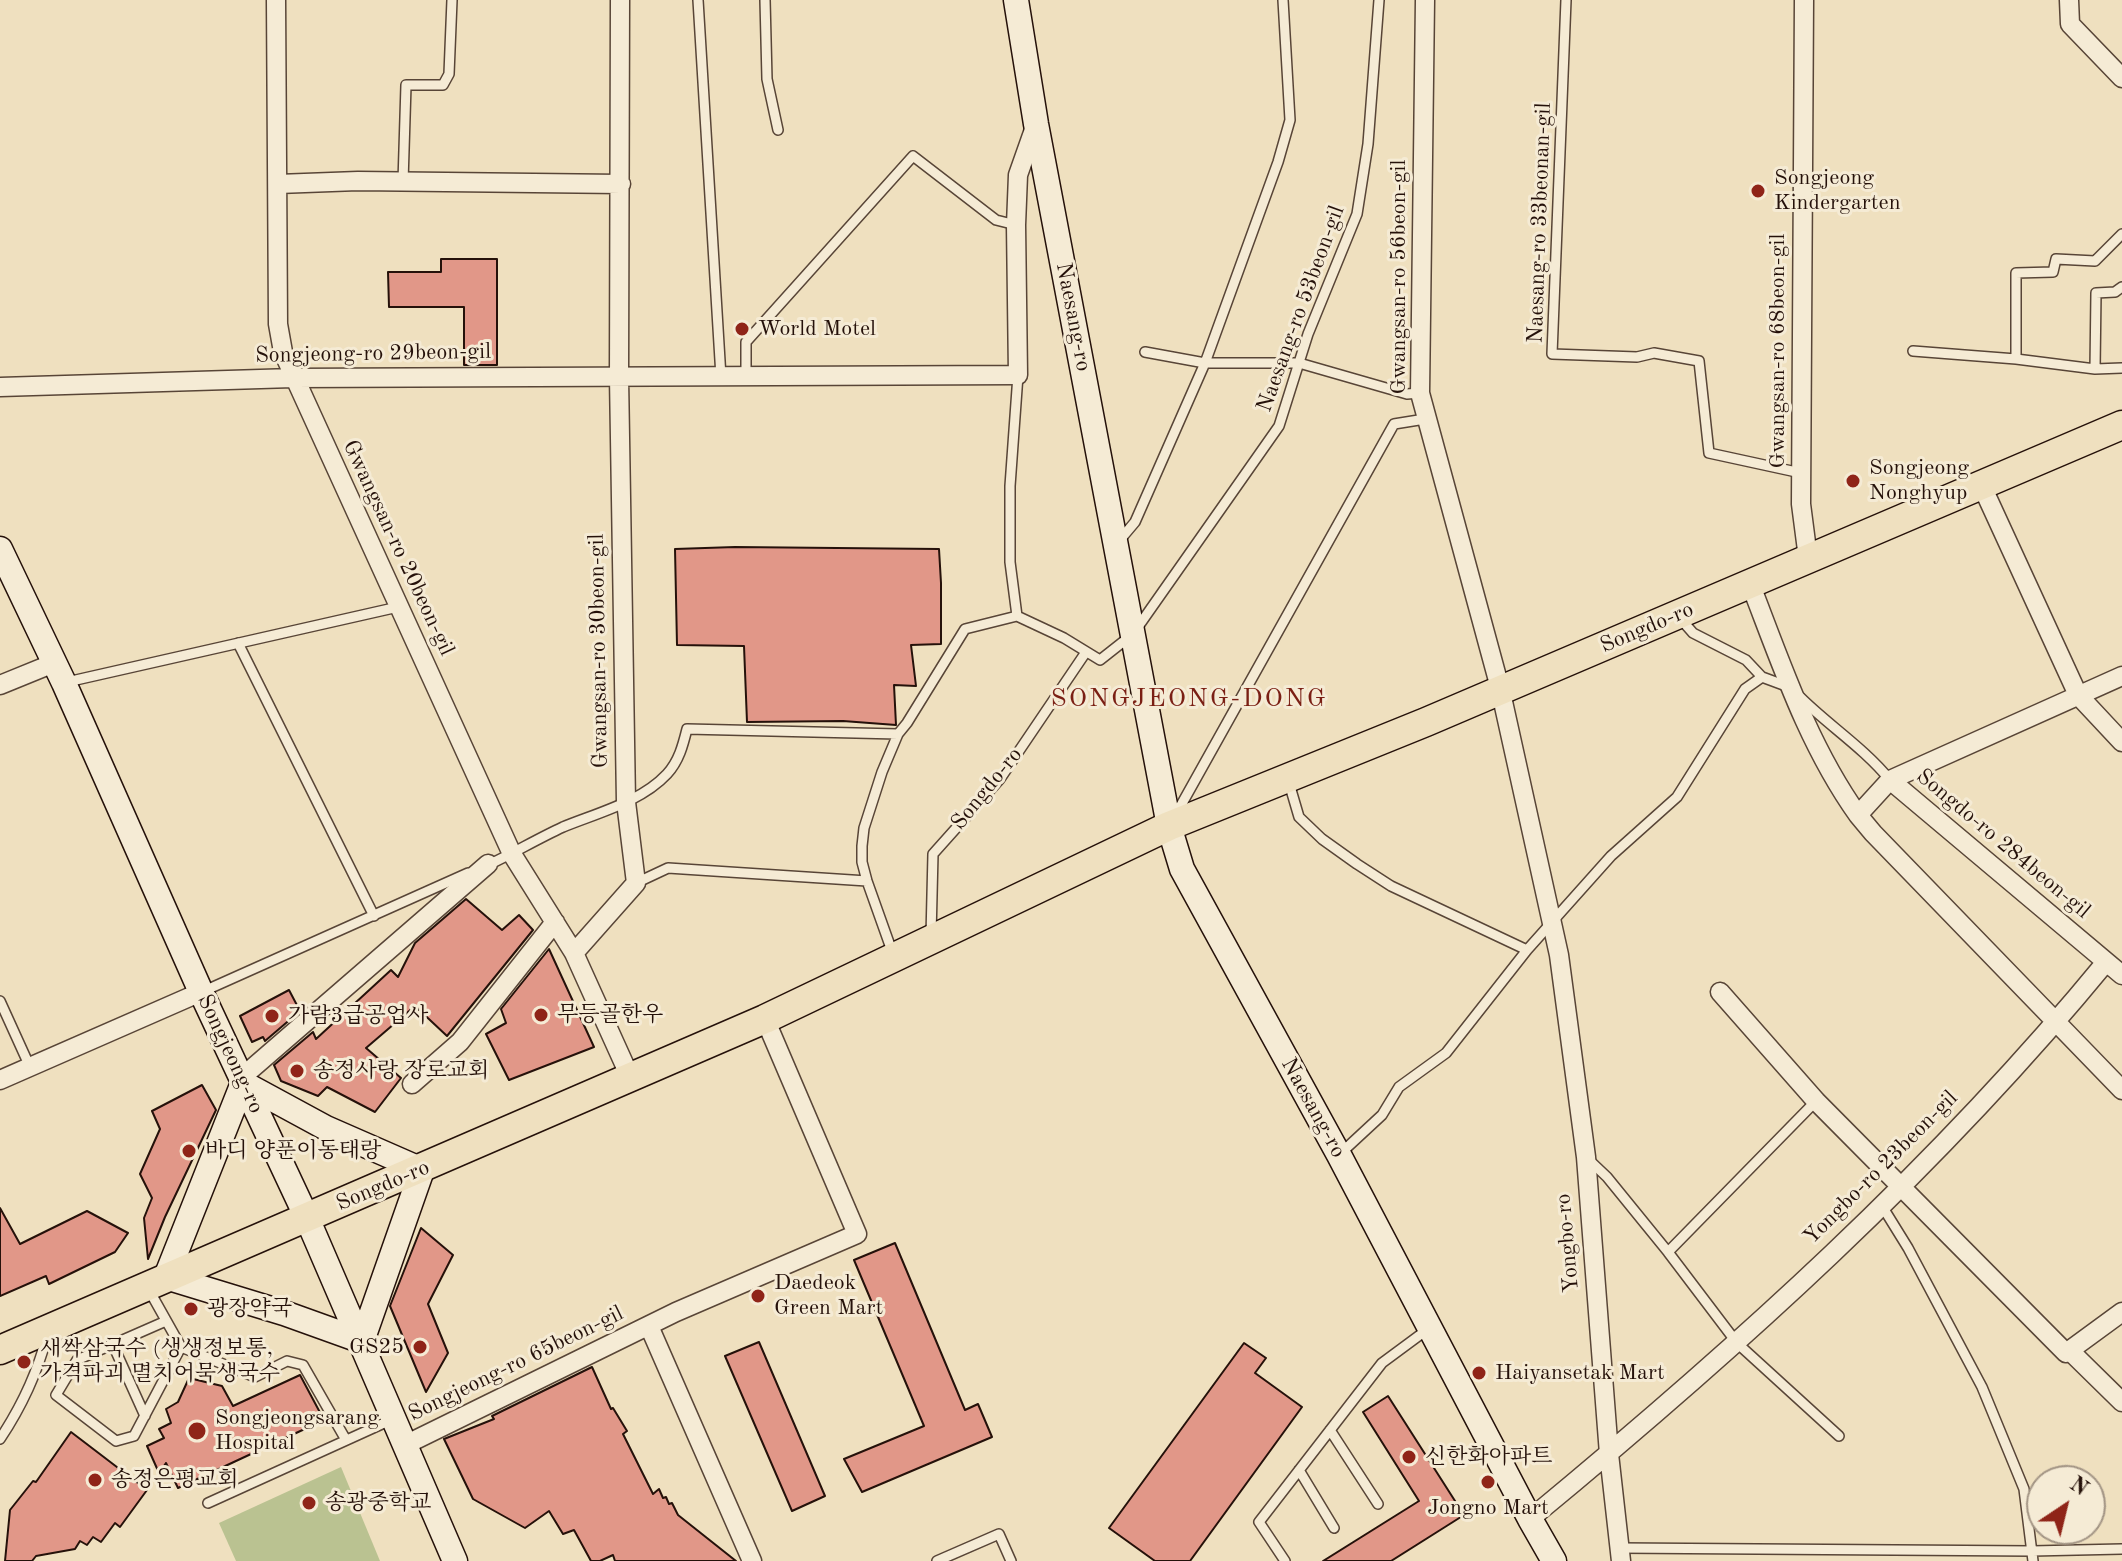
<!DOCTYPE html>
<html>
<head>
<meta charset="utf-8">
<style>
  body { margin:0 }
  #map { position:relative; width:2122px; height:1561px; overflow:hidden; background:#efe0bf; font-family:"Old Standard TT",serif }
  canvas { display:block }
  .north { position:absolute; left:2026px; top:1465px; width:80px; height:80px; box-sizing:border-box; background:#f5ebd5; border:2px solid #a29484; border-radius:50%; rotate:35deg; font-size:22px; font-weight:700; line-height:32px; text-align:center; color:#25110a }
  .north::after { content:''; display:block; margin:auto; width:28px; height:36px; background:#8f2418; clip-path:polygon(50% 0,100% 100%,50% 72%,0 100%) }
</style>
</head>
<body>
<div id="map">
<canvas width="2122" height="1561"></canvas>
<div class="north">N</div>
</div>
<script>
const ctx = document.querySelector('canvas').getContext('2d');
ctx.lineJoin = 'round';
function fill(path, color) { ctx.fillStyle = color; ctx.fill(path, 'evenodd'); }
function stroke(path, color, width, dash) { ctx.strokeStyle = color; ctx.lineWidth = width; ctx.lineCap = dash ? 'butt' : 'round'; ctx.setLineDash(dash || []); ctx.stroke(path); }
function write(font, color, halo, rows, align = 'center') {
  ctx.font = font + ' "Old Standard TT","Noto Serif KR",serif'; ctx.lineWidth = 6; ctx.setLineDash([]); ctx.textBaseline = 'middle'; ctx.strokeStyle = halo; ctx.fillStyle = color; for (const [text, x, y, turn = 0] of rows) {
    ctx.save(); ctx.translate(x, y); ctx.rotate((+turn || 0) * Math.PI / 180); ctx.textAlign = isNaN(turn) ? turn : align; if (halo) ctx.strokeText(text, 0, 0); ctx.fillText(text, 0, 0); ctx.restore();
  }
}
const green = new Path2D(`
  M 341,1467 L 380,1561 L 236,1561 L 219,1523 Z`);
const building = new Path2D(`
  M 441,259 L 497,259 L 497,365 L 464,365 L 464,307 L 389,307 L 388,272 L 441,272 Z
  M 735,547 L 939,549 L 941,583 L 941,644 L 911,645 L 916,686 L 894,685 L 896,725 L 843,721 L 747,722 L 744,646 L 677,645 L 675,549 Z
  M 466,899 L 502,930 L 519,915 L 533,930 L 447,1036 L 415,1006 L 366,1048 L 401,1078 L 375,1112 L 327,1087 L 318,1096 L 281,1081 L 274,1065 L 313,1032 L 316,1039 L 391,970 L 398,977 L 415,943 Z
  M 549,949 L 594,1047 L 509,1080 L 486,1034 L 506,1023 L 501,1009 Z
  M 289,990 L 300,1011 L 265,1041 L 263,1037 L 252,1042 L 240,1016 Z
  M 202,1085 L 216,1110 L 165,1217 L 148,1259 L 144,1218 L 152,1198 L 140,1174 L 160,1129 L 152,1111 Z
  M 0,1208 L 20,1244 L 87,1211 L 128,1233 L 115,1252 L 49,1284 L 46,1276 L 0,1296 Z
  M 421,1228 L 453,1255 L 428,1304 L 448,1353 L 426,1392 L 390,1306 Z
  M 895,1243 L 965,1410 L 978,1404 L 992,1437 L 862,1492 L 844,1459 L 924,1426 L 854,1260 Z
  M 759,1342 L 825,1496 L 792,1511 L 725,1356 Z
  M 1244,1343 L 1266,1358 L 1255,1373 L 1302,1407 L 1190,1561 L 1155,1561 L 1109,1528 Z
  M 592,1367 L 611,1409 L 613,1408 L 627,1431 L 623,1434 L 653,1494 L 659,1489 L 663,1498 L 666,1497 L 669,1504 L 672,1503 L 678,1515 L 736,1561 L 615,1561 L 613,1555 L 600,1561 L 591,1561 L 574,1530 L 563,1534 L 549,1511 L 525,1528 L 473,1499 L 444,1439 L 494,1419 L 492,1416 Z
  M 300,1375 L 324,1420 L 178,1488 L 166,1463 L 159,1473 L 147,1446 L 164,1438 L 159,1429 L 171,1423 L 166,1409 L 178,1402 L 189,1378 L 222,1386 L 233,1406 Z
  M 1388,1396 L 1464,1515 L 1391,1561 L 1323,1561 L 1419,1501 L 1363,1412 Z
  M 71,1432 L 147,1490 L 120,1527 L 115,1523 L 101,1542 L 93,1537 L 87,1545 L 80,1541 L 75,1549 L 36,1556 L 32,1561 L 5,1561 L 10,1510 L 33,1481 L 36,1482 Z`);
const lane = new Path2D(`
  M 698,0 L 721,377
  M 765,0 L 767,79 L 778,130
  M 1566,0 L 1552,354 L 1637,357 L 1654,353 L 1699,361 L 1709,453 L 1801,473
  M 403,182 L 406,85 L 443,85 L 449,74 L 452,0
  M 1913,351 L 2016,359 L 2095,369 L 2122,368
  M 1145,352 L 1205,363 L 1299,363 L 1407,394 L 1420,393
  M 2016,359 L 2016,273 L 2053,272 L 2056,259 L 2095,261 L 2122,234
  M 2095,369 L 2096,293 L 2115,292 L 2122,287
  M 1018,375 L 1010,486 L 1010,562 L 1017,616 L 1064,638 L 1100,660 L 1133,634 L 1279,426 L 1308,334 L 1357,214 L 1368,144 L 1379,0
  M 746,377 L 746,342 L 913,156 L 996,220 L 1016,225
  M 1119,541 L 1135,522 L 1205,363 L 1278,162 L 1290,120 L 1283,0
  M 1679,617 L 1693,633 L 1746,660 L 1762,677
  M 238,643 L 374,916
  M 67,682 L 398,607
  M 1800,697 C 1828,725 1864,748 1890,780
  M 1289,783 L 1299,817 L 1322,839 L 1357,864 L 1391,886 L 1527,950
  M 1175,816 L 1394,424 L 1425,419
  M 486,866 C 512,854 537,839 563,827 C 597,813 641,802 667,774 C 679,761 683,745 687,729 L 898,734
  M 636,883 L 668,868 L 867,881
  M 931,936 L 933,854 L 1000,779 L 1086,652
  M 893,954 L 867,881 L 862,862 L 862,846 L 864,828 L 882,772 L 898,734 L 907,723 L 965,629 L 1017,616
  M 204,991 L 468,873
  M 0,1001 L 30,1067
  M 1341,1153 L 1382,1115 L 1399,1087 L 1446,1053 L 1527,950 L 1611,856 L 1677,797 L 1745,689 L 1762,677 L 1789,687
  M 1588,1159 L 1607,1177 L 1668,1252 L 1737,1343 L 1839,1436
  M 1882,1206 L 1908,1248 L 1982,1387 L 2024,1489 L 2033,1561
  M 1668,1252 L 1816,1101
  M 149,1290 L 181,1347 L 255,1377 L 287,1361 L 303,1365 L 346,1440
  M 166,1321 L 77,1360 L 56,1395 L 116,1441 L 134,1436 L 181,1347
  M 113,1345 L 145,1416
  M 1330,1430 L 1378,1504
  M 0,1439 C 22,1406 37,1374 47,1336
  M 1299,1470 L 1334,1528
  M 208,1503 L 393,1419
  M 1619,1548 L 2032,1551 L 2122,1549
  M 937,1561 L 999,1534 L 1011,1561
  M 1285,1561 L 1259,1522 L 1382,1363 L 1428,1329`);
const street = new Path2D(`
  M 276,0 L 278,324 L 283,352 L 512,854 L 574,953 L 631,1079
  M 1425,0 L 1420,393 L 1500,688 L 1559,955 L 1586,1157 L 1609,1454 L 1621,1561
  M 1804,0 L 1801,504 L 1808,558
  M 2069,0 L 2070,24 L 2122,78
  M 278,184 L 358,181 L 621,184
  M 0,387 L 293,378 L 1018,375 L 1016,225 L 1018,175 L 1036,124
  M 1981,484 L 2078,695 L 2122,742
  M 1750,583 C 1781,663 1808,745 1858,815
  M 2122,676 L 1890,780 L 1858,815 L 1873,833 L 2122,1090
  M 0,685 L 54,663
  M 1890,780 L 2122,975
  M 574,953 L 636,883 L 626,802 L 619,377 L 620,0
  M 1720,992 L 1816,1101 L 2066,1353 L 2122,1312
  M 241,1078 L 488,864
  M 0,1080 L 201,992
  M 412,1084 L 460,1042 L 555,922
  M 649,1326 L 752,1561
  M 2069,1350 L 2122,1402
  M 405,1445 L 676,1312 L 857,1234 L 765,1019
  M 1530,1519 C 1736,1349 1936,1169 2106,962`);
const secondary = new Path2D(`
  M 1016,0 L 1036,124 L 1169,826 L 1182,869 L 1339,1155 L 1530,1519 L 1554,1561
  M 0,549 L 64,683 L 201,992 L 307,1218 L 455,1561
  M 243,1083 L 326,1128 L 422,1170 L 362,1341 L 284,1313 L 166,1277 Z`);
const primary = new Path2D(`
  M 0,1350 L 765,1019 L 1169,826 L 1426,722 L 2122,425`);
const markers = [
  [1758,191,8,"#8f2418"],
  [742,329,8,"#8f2418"],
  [1853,481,8,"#8f2418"],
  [541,1015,8,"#8f2418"],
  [272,1016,8,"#8f2418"],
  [297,1071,8,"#8f2418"],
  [189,1151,8,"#8f2418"],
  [758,1296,8,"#8f2418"],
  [191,1309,8,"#8f2418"],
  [420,1347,8,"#8f2418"],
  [24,1362,8,"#8f2418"],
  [1479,1373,8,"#8f2418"],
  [197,1431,10,"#8f2418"],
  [1409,1457,8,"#8f2418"],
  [95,1480,8,"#8f2418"],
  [1488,1482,8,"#8f2418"],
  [309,1503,8,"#8f2418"]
];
const poiNames = [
  ["Songjeong",1774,178],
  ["Kindergarten",1774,203],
  ["World Motel",758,329],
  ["Songjeong",1869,468],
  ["Nonghyup",1869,493],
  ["무등골한우",557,1015],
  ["가람3급공업사",288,1016],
  ["송정사랑 장로교회",313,1071],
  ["바디 양푼이동태랑",205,1151],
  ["Daedeok",774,1283],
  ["Green Mart",774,1308],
  ["광장약국",207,1309],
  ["GS25",404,1347,"right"],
  ["새싹삼국수 (생생정보통,",40,1349],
  ["가격파괴 멸치어묵생국수",40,1374],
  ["Haiyansetak Mart",1495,1373],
  ["Songjeongsarang",215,1418],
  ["Hospital",215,1443],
  ["신한화아파트",1425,1457],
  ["송정은평교회",111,1480],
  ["송광중학교",325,1503],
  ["Jongno Mart",1488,1508,"center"]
];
const streetNames = [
  ["Naesang-ro 33beonan-gil",1540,223,-88],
  ["Gwangsan-ro 56beon-gil",1399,277,-90],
  ["Naesang-ro 53beon-gil",1301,309,-70],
  ["Naesang-ro",1073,317,79],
  ["Gwangsan-ro 68beon-gil",1778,351,-90],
  ["Songjeong-ro 29beon-gil",373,354,-1],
  ["Gwangsan-ro 20beon-gil",398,548,65],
  ["Songdo-ro",1647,628,-23],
  ["Gwangsan-ro 30beon-gil",599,651,-91],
  ["Songdo-ro",987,789,-51],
  ["Songdo-ro 284beon-gil",2003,844,40],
  ["Songjeong-ro",230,1054,65],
  ["Naesang-ro",1313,1108,61],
  ["Yongbo-ro 23beon-gil",1881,1168,-45],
  ["Songdo-ro",383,1186,-23],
  ["Yongbo-ro",1568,1243,-95],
  ["Songjeong-ro 65beon-gil",516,1364,-26]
];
const quarterNames = [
  ["SONGJEONG-DONG",1189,699]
];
fill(green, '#bac291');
fill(building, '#e19788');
stroke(building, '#25110a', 2);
stroke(lane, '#584537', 12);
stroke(street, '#584537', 21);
stroke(secondary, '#25110a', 27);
stroke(primary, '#25110a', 31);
stroke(lane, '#f5ebd5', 9);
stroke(street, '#f5ebd5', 18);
stroke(secondary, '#f5ebd5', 24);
stroke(primary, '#efe0bf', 28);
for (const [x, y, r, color] of markers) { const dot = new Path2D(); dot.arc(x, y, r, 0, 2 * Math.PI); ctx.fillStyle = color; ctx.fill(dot); stroke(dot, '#f5ebd5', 3); }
write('22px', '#25110a', '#f5ebd5', poiNames, 'left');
write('22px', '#25110a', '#f5ebd5', streetNames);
ctx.letterSpacing = '2px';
write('26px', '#7a1f14', '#f5ebd5', quarterNames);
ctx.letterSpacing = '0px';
</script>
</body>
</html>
